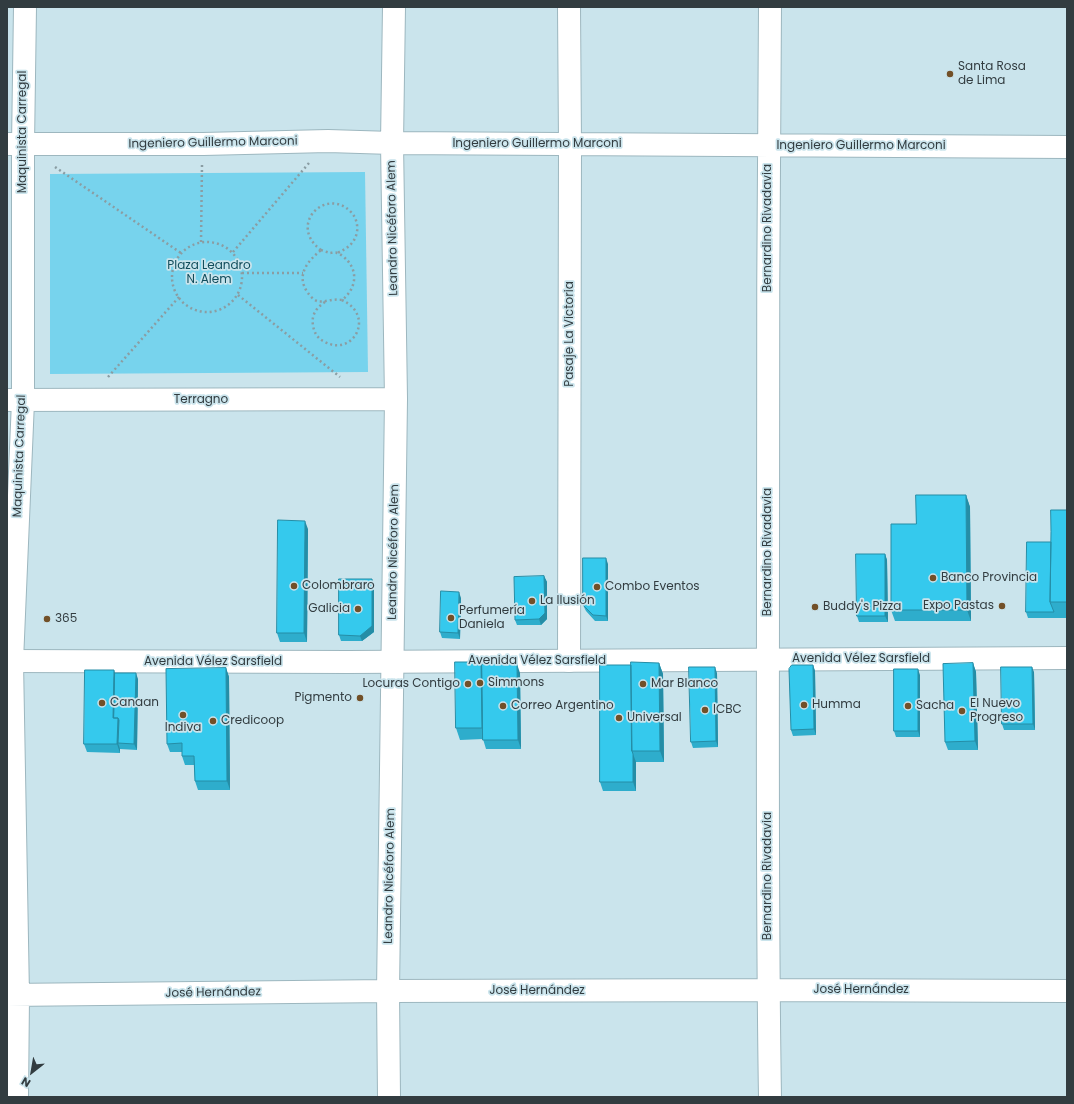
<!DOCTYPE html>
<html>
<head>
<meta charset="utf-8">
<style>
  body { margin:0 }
  #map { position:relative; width:1074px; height:1104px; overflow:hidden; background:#cae4ec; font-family:Poppins,sans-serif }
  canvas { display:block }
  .frame { position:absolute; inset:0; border:8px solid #323c40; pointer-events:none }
  .north { position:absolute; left:12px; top:1052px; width:40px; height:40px; -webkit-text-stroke:3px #cae4ec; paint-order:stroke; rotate:211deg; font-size:11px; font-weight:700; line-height:16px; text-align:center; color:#323c40 }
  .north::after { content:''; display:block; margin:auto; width:14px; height:18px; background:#323c40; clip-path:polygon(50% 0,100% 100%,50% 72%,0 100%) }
</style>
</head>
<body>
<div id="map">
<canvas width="1074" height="1104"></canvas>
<div class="frame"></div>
<div class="north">N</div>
</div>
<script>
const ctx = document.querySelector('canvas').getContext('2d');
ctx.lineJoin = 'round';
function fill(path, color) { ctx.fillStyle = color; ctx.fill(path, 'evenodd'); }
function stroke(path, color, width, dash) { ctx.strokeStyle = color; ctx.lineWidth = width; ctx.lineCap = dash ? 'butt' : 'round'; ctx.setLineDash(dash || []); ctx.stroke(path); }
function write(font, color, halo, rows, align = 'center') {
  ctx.font = font + ' Poppins,sans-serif'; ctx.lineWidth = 3.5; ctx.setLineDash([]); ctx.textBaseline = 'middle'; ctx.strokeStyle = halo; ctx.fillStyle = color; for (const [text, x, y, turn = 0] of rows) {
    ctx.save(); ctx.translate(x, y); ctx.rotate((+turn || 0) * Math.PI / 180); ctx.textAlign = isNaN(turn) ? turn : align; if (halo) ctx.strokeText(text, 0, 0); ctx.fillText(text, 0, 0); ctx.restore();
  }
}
const green = new Path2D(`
  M 365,172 L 368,372 L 50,374 L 50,174 Z`);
const path = new Path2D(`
  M 55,167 L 181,253
  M 201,242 L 202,165
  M172 277a35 35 0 1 1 70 0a35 35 0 1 1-70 0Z
  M 321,250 C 324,251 327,252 330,253 C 331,253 336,252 337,253 C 341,254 345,258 347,260 C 359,273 355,290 342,300 C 333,298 324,303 317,301 C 314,300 310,296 308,293 C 295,275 308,261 321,250 Z
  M 321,250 C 287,225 326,186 351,212 C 356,217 358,225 357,232 C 355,243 347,249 337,253
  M 233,252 L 309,163
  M 242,273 L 303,273
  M 238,295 L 340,377
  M 325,302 C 317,307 311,315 313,325 C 314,333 318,339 325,342 C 353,357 376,316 342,300
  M 108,377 L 179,297`);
const minor = new Path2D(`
  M 569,7 L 570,144 L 569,661
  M 770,7 C 768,191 768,376 768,560 C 768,739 767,918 770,1097
  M 7,144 L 203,144 L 328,141 L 392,143 L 1067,147
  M 7,400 L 396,399
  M 7,995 L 388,991 L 768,990 L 1067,991
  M 17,1097 L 18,996 L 12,661 L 23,401 L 23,145 L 25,7
  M 389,1097 L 388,991 L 396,399 L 392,143 L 394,7`);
const major = new Path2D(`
  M 7,661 L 348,662 L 1067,658`);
const wall = new Path2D(`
  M 966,495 L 970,507 L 971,621 L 895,621 L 891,610 L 916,524 Z
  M 1067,510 L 1067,618 L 1028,618 L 1026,612 L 1051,542 Z
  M 308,529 L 307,642 L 280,642 L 277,633 Z
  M 885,554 L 887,560 L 888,622 L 859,622 L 857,616 Z
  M 608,564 L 608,621 L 595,621 L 586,611 L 583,605 Z
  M 544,576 L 547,582 L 547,619 L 541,625 L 517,625 L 515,620 Z
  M 374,585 L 374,632 L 362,641 L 341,641 L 339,635 Z
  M 461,598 L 460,639 L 442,638 L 440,632 Z
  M 659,663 L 663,674 L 664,762 L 636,762 L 636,791 L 603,791 L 600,782 L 631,665 Z
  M 973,663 L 976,672 L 978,750 L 948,750 L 945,742 Z
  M 482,664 L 520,673 L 521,749 L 486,749 L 483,739 L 460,740 L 456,728 Z
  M 813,665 L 815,671 L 816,735 L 793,736 L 791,730 Z
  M 226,668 L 229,677 L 230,790 L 198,790 L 195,781 L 194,765 L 185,765 L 182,756 L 182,752 L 170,752 L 167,744 Z
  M 1034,672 L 1035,730 L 1004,730 L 1002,724 Z
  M 115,673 L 138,679 L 137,750 L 120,749 L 120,753 L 87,752 L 84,744 Z
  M 717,673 L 718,747 L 693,748 L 691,742 Z
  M 920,675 L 920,737 L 896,737 L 894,731 Z`);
const shadedWall = new Path2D(`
  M 966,495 L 970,507 L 971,621 L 967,610 Z
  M 305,521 L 308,529 L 307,642 L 304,633 Z
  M 885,554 L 887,560 L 888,622 L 885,616 Z
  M 606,558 L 608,564 L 608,621 L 606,616 Z
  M 544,576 L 547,582 L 547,619 L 541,625 L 539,619 Z
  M 372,579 L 374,585 L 374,632 L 362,641 L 360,636 Z
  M 459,592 L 461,598 L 460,639 L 458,633 Z
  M 481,662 L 485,673 L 486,739 L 482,728 Z
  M 659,663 L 663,674 L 664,762 L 660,751 Z
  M 973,663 L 976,672 L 978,750 L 975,741 Z
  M 517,664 L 520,673 L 521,749 L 518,740 Z
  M 813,665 L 815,671 L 816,735 L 814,729 Z
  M 715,667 L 717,673 L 718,747 L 716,741 Z
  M 1032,667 L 1034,672 L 1035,730 L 1033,724 Z
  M 226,668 L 229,677 L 230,790 L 227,781 Z
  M 918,669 L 920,675 L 920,737 L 918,731 Z
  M 114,670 L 117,679 L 116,720 L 113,718 Z
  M 136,673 L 138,679 L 137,750 L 134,744 Z
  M 118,718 L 121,726 L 118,743 L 120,749 L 120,753 L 117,744 Z
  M 633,754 L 636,762 L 636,791 L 633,782 Z`);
const building = new Path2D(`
  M 916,495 L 966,495 L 967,610 L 891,610 L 891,524 L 916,524 Z
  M 1051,510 L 1067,510 L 1067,602 L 1050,602 L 1051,532 Z
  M 278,520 L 305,521 L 304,633 L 277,633 Z
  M 1027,542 L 1051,542 L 1050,602 L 1054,612 L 1026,612 Z
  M 856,554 L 885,554 L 885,616 L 857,616 Z
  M 583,558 L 606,558 L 606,616 L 593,615 L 583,605 Z
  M 544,576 L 545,613 L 539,619 L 515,620 L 514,577 Z
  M 339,579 L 372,579 L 372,626 L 360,636 L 339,635 Z
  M 441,591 L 459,592 L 458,633 L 440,632 Z
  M 455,662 L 481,662 L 482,728 L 456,728 Z
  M 631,662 L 659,663 L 660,751 L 632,751 Z
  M 973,663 L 975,741 L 945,742 L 943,664 Z
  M 482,664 L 517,664 L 518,740 L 483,740 Z
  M 600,665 L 631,665 L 632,751 L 633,754 L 633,782 L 600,782 Z
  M 792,665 L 813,665 L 814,729 L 791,730 L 789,669 Z
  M 689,667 L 715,667 L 716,741 L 691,742 Z
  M 1001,667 L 1032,667 L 1033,724 L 1002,724 Z
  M 226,668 L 227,781 L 195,781 L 194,756 L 182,756 L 182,743 L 167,744 L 166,669 Z
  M 894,669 L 918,669 L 918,731 L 894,731 Z
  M 85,670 L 114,670 L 113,718 L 118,718 L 117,744 L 84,744 Z
  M 115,673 L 136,673 L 134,744 L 118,743 L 119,720 L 118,718 L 114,718 Z`);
const markers = [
  [950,74,4,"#725028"],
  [933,578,4,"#725028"],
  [294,586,4,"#725028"],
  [597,587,4,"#725028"],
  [532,601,4,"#725028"],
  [1002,606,4,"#725028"],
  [815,607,4,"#725028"],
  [358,609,4,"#725028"],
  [451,618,4,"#725028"],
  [47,619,4,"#725028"],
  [480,683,4,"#725028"],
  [468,684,4,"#725028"],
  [643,684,4,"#725028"],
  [360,698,4,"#725028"],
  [102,703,4,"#725028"],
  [804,705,4,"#725028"],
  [503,706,4,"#725028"],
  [908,706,4,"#725028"],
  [705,710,4,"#725028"],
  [962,711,4,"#725028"],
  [183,715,4,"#725028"],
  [619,718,4,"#725028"],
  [213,721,4,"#725028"]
];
const poiNames = [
  ["Santa Rosa",958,67],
  ["de Lima",958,81],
  ["Banco Provincia",941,578],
  ["Colombraro",302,586],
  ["Combo Eventos",605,587],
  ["La Ilusión",540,601],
  ["Expo Pastas",994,606,"right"],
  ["Buddy's Pizza",823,607],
  ["Galicia",350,609,"right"],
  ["Perfumería",459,611],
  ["Daniela",459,625],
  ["365",55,619],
  ["Simmons",488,683],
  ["Locuras Contigo",460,684,"right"],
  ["Mar Blanco",651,684],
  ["Pigmento",352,698,"right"],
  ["Canaan",110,703],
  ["El Nuevo",970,704],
  ["Progreso",970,718],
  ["Humma",812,705],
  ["Correo Argentino",511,706],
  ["Sacha",916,706],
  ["ICBC",713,710],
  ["Universal",627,718],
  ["Credicoop",221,721],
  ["Indiva",183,728,"center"]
];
const streetNames = [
  ["Maquinista Carregal",23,132,-90],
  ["Ingeniero Guillermo Marconi",213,143,-1],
  ["Ingeniero Guillermo Marconi",537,144],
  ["Ingeniero Guillermo Marconi",861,146],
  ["Leandro Nicéforo Alem",393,228,-91],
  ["Bernardino Rivadavia",768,228,-90],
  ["Pasaje La Victoria",570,334,-90],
  ["Terragno",201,400],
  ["Maquinista Carregal",20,456,-88],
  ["Leandro Nicéforo Alem",394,552,-89],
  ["Bernardino Rivadavia",768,552,-90],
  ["Avenida Vélez Sarsfield",861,659],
  ["Avenida Vélez Sarsfield",537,661],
  ["Avenida Vélez Sarsfield",213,662],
  ["Leandro Nicéforo Alem",390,876,-89],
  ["Bernardino Rivadavia",768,876,-90],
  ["José Hernández",861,990],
  ["José Hernández",537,991],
  ["José Hernández",213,993,-1]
];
const parkNames = [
  ["Plaza Leandro",209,266],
  ["N. Alem",209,280]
];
fill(green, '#77d3ed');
stroke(minor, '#9db7bf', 24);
stroke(major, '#9db7bf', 24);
stroke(path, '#8a9da3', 2.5, [2, 3]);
stroke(minor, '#fff', 22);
stroke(major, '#fff', 22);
fill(wall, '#2eadcc');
fill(shadedWall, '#258da6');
fill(building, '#35c9ed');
stroke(building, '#258da6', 1);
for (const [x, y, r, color] of markers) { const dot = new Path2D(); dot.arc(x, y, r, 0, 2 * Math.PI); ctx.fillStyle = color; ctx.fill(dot); stroke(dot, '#cae4ec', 1.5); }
write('12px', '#323c40', '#cae4ec', poiNames, 'left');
write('12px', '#323c40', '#cae4ec', streetNames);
write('12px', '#114d5c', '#cae4ec', parkNames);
</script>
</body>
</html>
